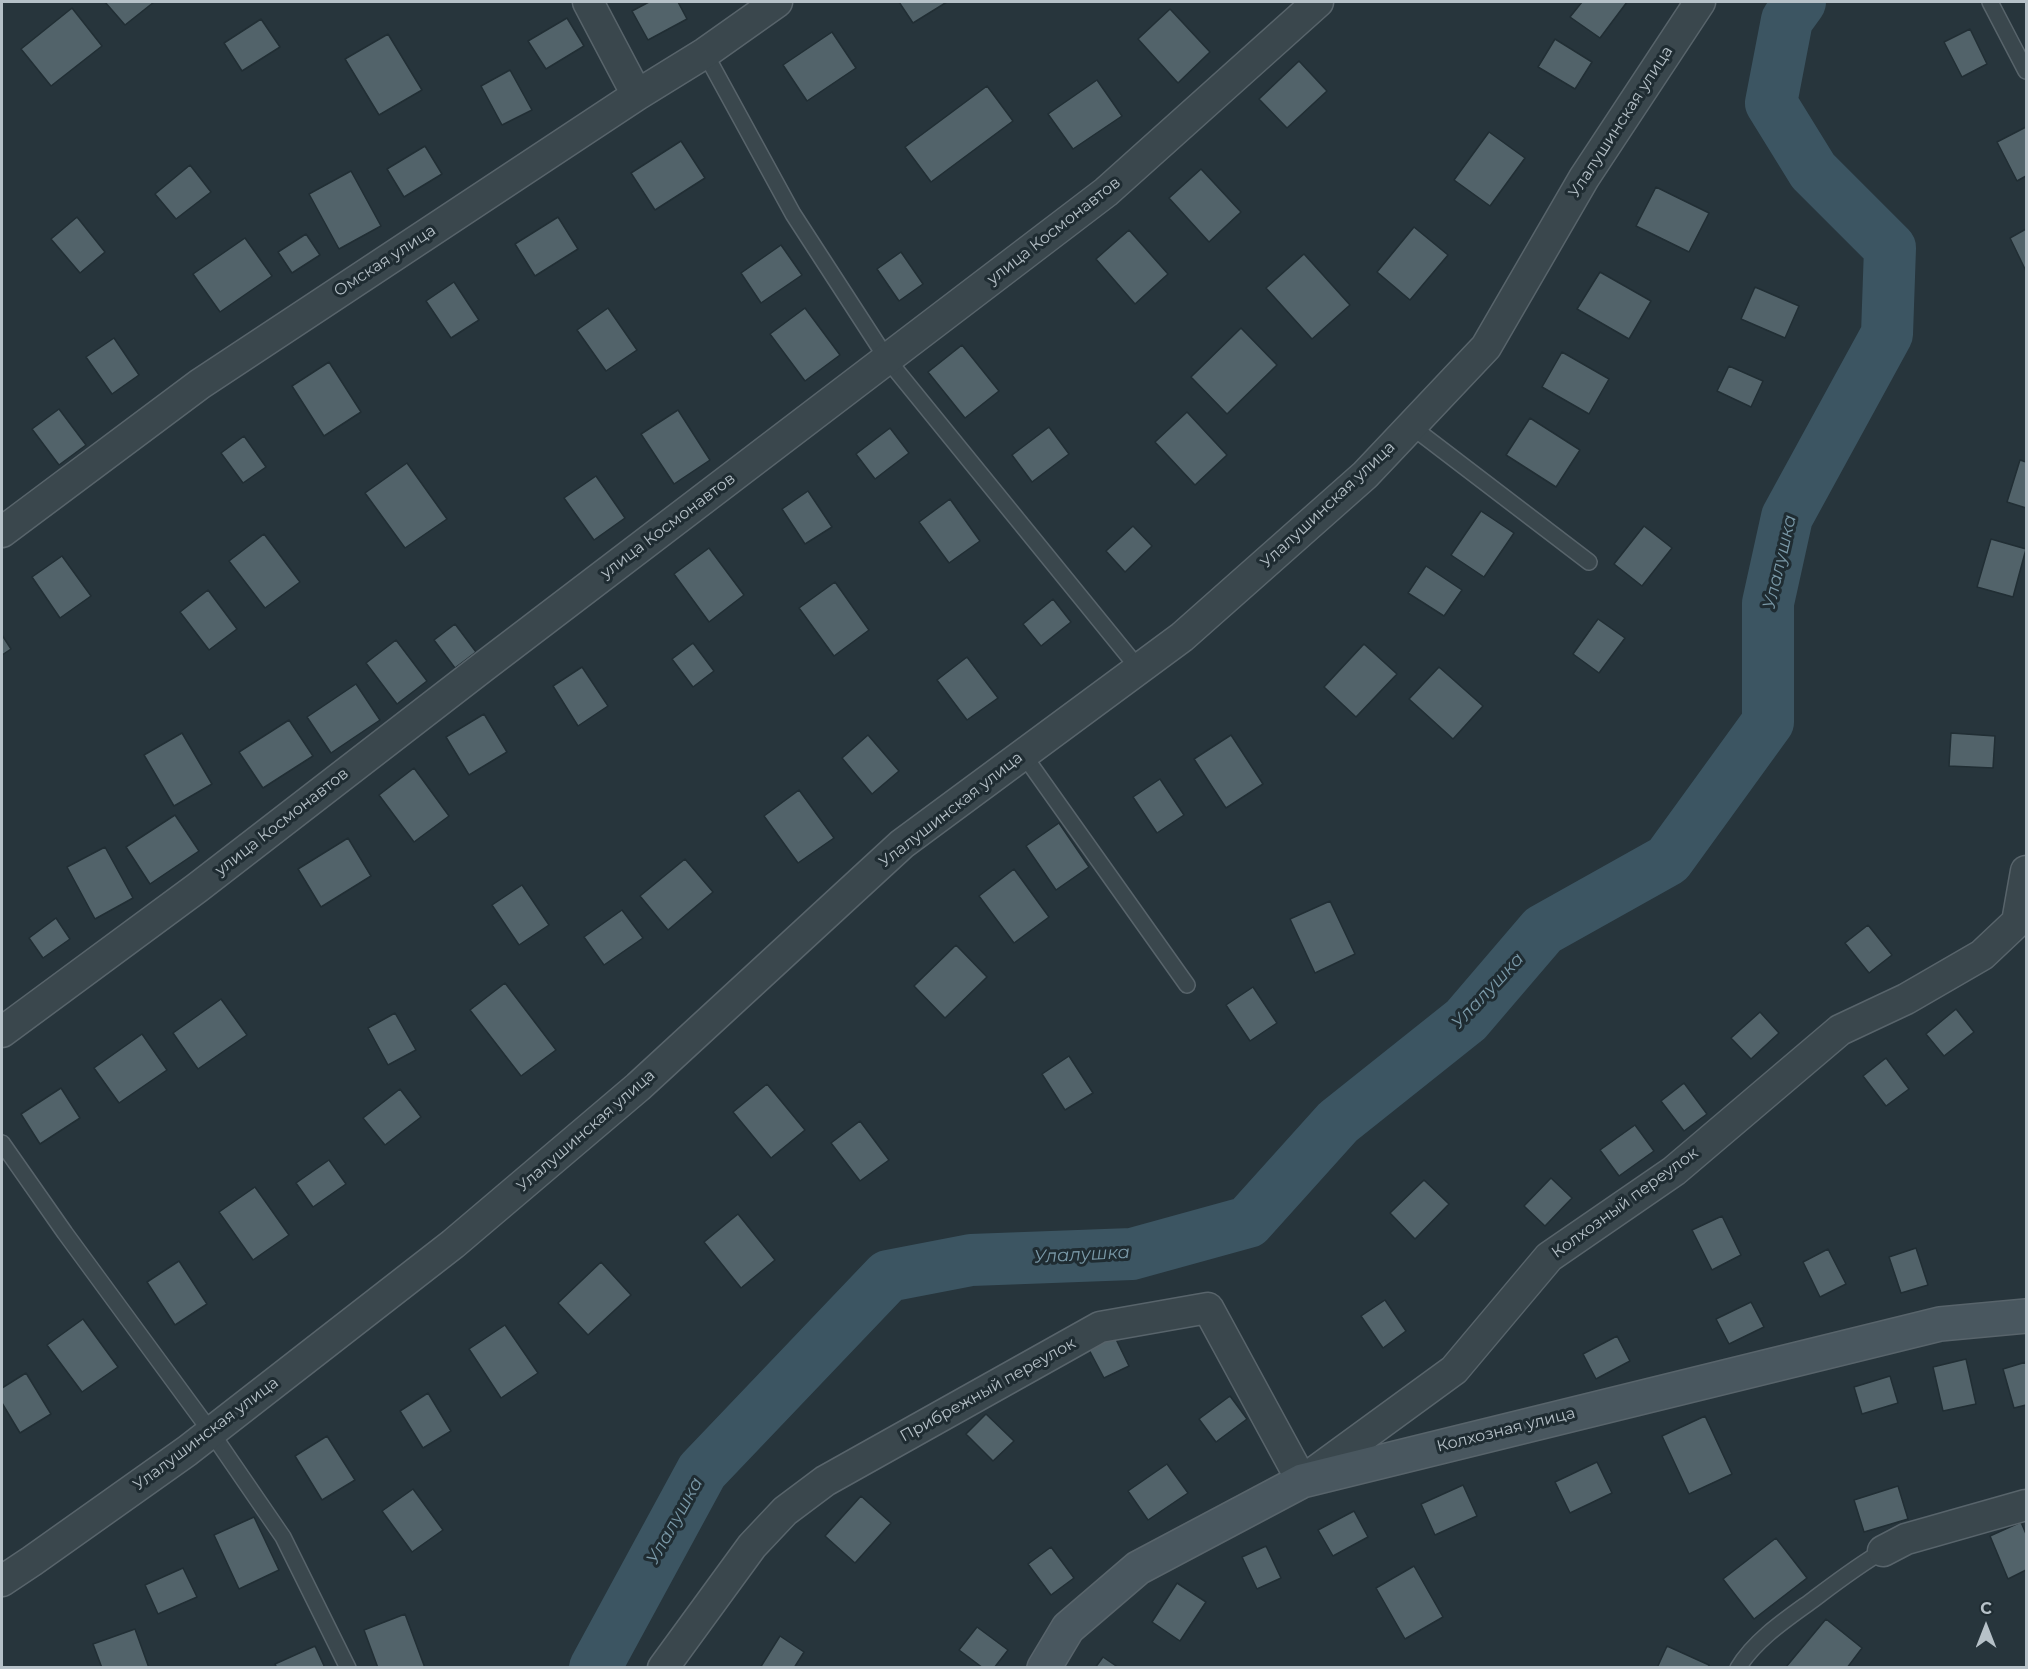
<!DOCTYPE html>
<html>
<head>
<meta charset="utf-8">
<style>
  body { margin:0 }
  #map { position:relative; width:2028px; height:1669px; overflow:hidden; background:#27353c; font-family:Montserrat,sans-serif }
  canvas { display:block }
  .frame { position:absolute; inset:0; border:3px solid #b6c1c8; pointer-events:none }
  .north { position:absolute; left:1956px; top:1597px; width:60px; height:60px; -webkit-text-stroke:4px #1f2c32; paint-order:stroke; rotate:0deg; font-size:16px; font-weight:700; line-height:24px; text-align:center; color:#b6c1c8 }
  .north::after { content:''; display:block; margin:auto; width:21px; height:27px; background:#b6c1c8; clip-path:polygon(50% 0,100% 100%,50% 72%,0 100%) }
</style>
</head>
<body>
<div id="map">
<canvas width="2028" height="1669"></canvas>
<div class="frame"></div>
<div class="north">С</div>
</div>
<script>
const ctx = document.querySelector('canvas').getContext('2d');
ctx.lineJoin = 'round';
function stroke(path, color, width, dash) { ctx.strokeStyle = color; ctx.lineWidth = width; ctx.lineCap = dash ? 'butt' : 'round'; ctx.setLineDash(dash || []); ctx.stroke(path); }
function fill(path, color) { ctx.fillStyle = color; ctx.fill(path, 'evenodd'); }
function write(font, color, halo, rows, align = 'center') {
  ctx.font = font + ' Montserrat,sans-serif'; ctx.lineWidth = 6; ctx.setLineDash([]); ctx.textBaseline = 'middle'; ctx.strokeStyle = halo; ctx.fillStyle = color; for (const [text, x, y, turn = 0] of rows) {
    ctx.save(); ctx.translate(x, y); ctx.rotate((+turn || 0) * Math.PI / 180); ctx.textAlign = isNaN(turn) ? turn : align; if (halo) ctx.strokeText(text, 0, 0); ctx.fillText(text, 0, 0); ctx.restore();
  }
}
const river = new Path2D(`
  M 595,1668 L 702,1471 L 888,1276 L 971,1260 L 1132,1254 L 1248,1222 L 1338,1122 L 1466,1020 L 1543,930 L 1668,860 L 1768,722 L 1768,603 L 1787,517 L 1887,334 L 1890,248 L 1813,171 L 1771,103 L 1787,20 L 1800,2`);
const building = new Path2D(`
  M 105,2 L 154,2 L 125,25 Z
  M 649,2 L 678,2 L 687,19 L 648,40 L 632,11 Z
  M 899,2 L 947,2 L 913,23 Z
  M 1582,2 L 1627,2 L 1600,38 L 1570,17 Z
  M 72,8 L 102,46 L 51,86 L 21,49 Z
  M 1170,9 L 1210,52 L 1178,83 L 1138,39 Z
  M 567,18 L 584,46 L 546,69 L 528,41 Z
  M 261,19 L 280,47 L 242,71 L 224,43 Z
  M 1970,29 L 1987,64 L 1962,77 L 1944,42 Z
  M 832,32 L 856,68 L 807,101 L 783,65 Z
  M 388,34 L 422,90 L 379,115 L 345,59 Z
  M 1555,39 L 1592,62 L 1575,89 L 1538,67 Z
  M 1299,61 L 1327,91 L 1287,128 L 1259,99 Z
  M 510,70 L 532,110 L 502,125 L 481,86 Z
  M 1097,80 L 1122,116 L 1073,149 L 1048,114 Z
  M 987,86 L 1013,121 L 931,182 L 905,147 Z
  M 2026,127 L 2026,176 L 2017,181 L 1997,142 Z
  M 1489,132 L 1525,158 L 1490,206 L 1454,180 Z
  M 681,141 L 705,178 L 655,210 L 631,173 Z
  M 425,146 L 442,174 L 404,197 L 387,169 Z
  M 190,165 L 211,192 L 176,219 L 155,194 Z
  M 1201,169 L 1241,212 L 1209,242 L 1169,198 Z
  M 351,171 L 381,226 L 339,249 L 309,194 Z
  M 1656,187 L 1709,213 L 1689,252 L 1636,226 Z
  M 77,217 L 105,252 L 80,273 L 51,239 Z
  M 558,217 L 578,249 L 535,276 L 515,244 Z
  M 1414,227 L 1448,255 L 1410,300 L 1377,272 Z
  M 2026,229 L 2026,271 L 2010,238 Z
  M 1129,230 L 1168,274 L 1135,304 L 1096,259 Z
  M 306,234 L 320,255 L 292,273 L 278,252 Z
  M 245,238 L 272,276 L 220,312 L 193,274 Z
  M 781,245 L 802,275 L 761,303 L 741,273 Z
  M 901,252 L 923,284 L 899,301 L 877,269 Z
  M 1304,254 L 1350,305 L 1312,339 L 1266,288 Z
  M 1600,272 L 1651,301 L 1629,339 L 1577,309 Z
  M 454,282 L 479,320 L 451,338 L 426,301 Z
  M 1755,287 L 1799,306 L 1785,338 L 1741,319 Z
  M 608,308 L 637,350 L 606,371 L 577,330 Z
  M 805,308 L 840,355 L 805,381 L 770,334 Z
  M 1241,328 L 1277,365 L 1227,414 L 1191,377 Z
  M 114,338 L 139,375 L 112,394 L 86,357 Z
  M 962,345 L 999,391 L 965,418 L 928,372 Z
  M 1562,352 L 1609,379 L 1589,414 L 1542,387 Z
  M 329,362 L 361,412 L 324,436 L 292,386 Z
  M 1729,366 L 1763,381 L 1751,407 L 1717,391 Z
  M 59,409 L 86,445 L 59,465 L 32,429 Z
  M 678,410 L 710,460 L 674,484 L 641,434 Z
  M 1187,412 L 1227,455 L 1195,485 L 1155,442 Z
  M 1530,418 L 1580,450 L 1556,487 L 1506,455 Z
  M 1049,427 L 1069,454 L 1032,482 L 1012,455 Z
  M 890,428 L 909,453 L 875,479 L 856,454 Z
  M 244,436 L 266,467 L 243,483 L 221,453 Z
  M 2020,460 L 2026,462 L 2026,508 L 2007,502 Z
  M 407,463 L 447,519 L 405,548 L 365,493 Z
  M 596,476 L 625,518 L 594,540 L 564,498 Z
  M 808,491 L 832,527 L 805,544 L 782,509 Z
  M 950,499 L 980,541 L 949,563 L 919,522 Z
  M 1481,511 L 1514,533 L 1484,577 L 1451,555 Z
  M 1133,526 L 1152,546 L 1125,572 L 1106,551 Z
  M 1644,526 L 1672,548 L 1642,586 L 1614,564 Z
  M 264,534 L 300,582 L 265,608 L 229,561 Z
  M 1991,539 L 2026,549 L 2013,597 L 1977,587 Z
  M 709,548 L 744,595 L 709,622 L 674,574 Z
  M 62,556 L 91,596 L 60,618 L 32,577 Z
  M 1426,566 L 1462,590 L 1444,616 L 1408,593 Z
  M 835,582 L 869,630 L 834,656 L 799,608 Z
  M 208,590 L 237,629 L 209,650 L 180,612 Z
  M 1053,599 L 1071,622 L 1041,646 L 1023,624 Z
  M 1598,619 L 1625,638 L 1599,673 L 1573,654 Z
  M 455,624 L 476,652 L 455,668 L 434,640 Z
  M 2,635 L 11,649 L 2,655 Z
  M 396,640 L 427,681 L 397,704 L 366,663 Z
  M 693,643 L 714,671 L 693,687 L 672,659 Z
  M 1364,644 L 1397,674 L 1356,717 L 1324,687 Z
  M 967,657 L 998,698 L 967,720 L 937,680 Z
  M 582,667 L 608,706 L 578,726 L 553,686 Z
  M 1439,667 L 1483,706 L 1453,739 L 1409,699 Z
  M 356,684 L 380,720 L 331,753 L 307,717 Z
  M 484,714 L 507,752 L 469,775 L 446,737 Z
  M 289,720 L 313,756 L 263,788 L 239,752 Z
  M 182,733 L 212,784 L 174,806 L 144,755 Z
  M 1951,733 L 1995,736 L 1993,768 L 1949,766 Z
  M 868,735 L 899,771 L 872,794 L 842,758 Z
  M 1231,735 L 1263,784 L 1226,808 L 1194,759 Z
  M 414,768 L 449,816 L 414,842 L 379,795 Z
  M 1160,779 L 1184,815 L 1157,833 L 1133,797 Z
  M 799,790 L 834,838 L 798,863 L 764,816 Z
  M 175,815 L 199,851 L 150,884 L 126,847 Z
  M 1059,823 L 1089,867 L 1056,890 L 1026,846 Z
  M 348,838 L 371,876 L 321,907 L 298,869 Z
  M 105,847 L 133,898 L 95,919 L 67,867 Z
  M 685,859 L 713,892 L 668,930 L 640,896 Z
  M 1014,869 L 1049,917 L 1014,943 L 979,896 Z
  M 522,885 L 549,925 L 519,945 L 492,905 Z
  M 1330,901 L 1355,954 L 1315,973 L 1290,919 Z
  M 622,910 L 643,938 L 604,965 L 584,937 Z
  M 56,918 L 70,939 L 43,958 L 29,938 Z
  M 1868,925 L 1892,955 L 1869,973 L 1845,943 Z
  M 956,945 L 987,977 L 945,1018 L 914,986 Z
  M 505,983 L 556,1050 L 521,1076 L 470,1010 Z
  M 1253,987 L 1277,1023 L 1250,1041 L 1226,1005 Z
  M 221,999 L 247,1035 L 198,1069 L 173,1033 Z
  M 1956,1009 L 1974,1032 L 1944,1056 L 1926,1034 Z
  M 1760,1012 L 1779,1033 L 1751,1059 L 1731,1038 Z
  M 395,1013 L 416,1050 L 388,1065 L 368,1028 Z
  M 142,1034 L 167,1070 L 119,1103 L 94,1068 Z
  M 1069,1056 L 1093,1093 L 1065,1110 L 1042,1074 Z
  M 1886,1058 L 1909,1089 L 1886,1106 L 1863,1076 Z
  M 1684,1083 L 1707,1114 L 1684,1131 L 1661,1101 Z
  M 767,1084 L 805,1130 L 771,1158 L 733,1112 Z
  M 61,1088 L 80,1118 L 40,1144 L 21,1114 Z
  M 400,1089 L 421,1117 L 385,1145 L 363,1118 Z
  M 860,1121 L 889,1160 L 860,1181 L 831,1143 Z
  M 1635,1125 L 1654,1151 L 1619,1176 L 1600,1150 Z
  M 329,1160 L 346,1184 L 313,1207 L 296,1183 Z
  M 1551,1178 L 1572,1198 L 1545,1226 L 1524,1206 Z
  M 1424,1180 L 1449,1204 L 1415,1239 L 1390,1213 Z
  M 255,1187 L 289,1235 L 253,1260 L 219,1212 Z
  M 738,1214 L 775,1260 L 741,1288 L 704,1242 Z
  M 1722,1216 L 1741,1255 L 1712,1270 L 1692,1230 Z
  M 1916,1248 L 1928,1285 L 1901,1293 L 1889,1257 Z
  M 1828,1249 L 1846,1284 L 1820,1297 L 1803,1262 Z
  M 179,1261 L 207,1304 L 175,1325 L 147,1282 Z
  M 601,1262 L 631,1295 L 588,1335 L 558,1303 Z
  M 1385,1300 L 1406,1331 L 1383,1348 L 1361,1316 Z
  M 1751,1302 L 1764,1327 L 1729,1344 L 1716,1319 Z
  M 83,1319 L 118,1367 L 82,1392 L 47,1345 Z
  M 505,1325 L 538,1373 L 501,1398 L 469,1349 Z
  M 1112,1331 L 1129,1366 L 1104,1378 L 1086,1344 Z
  M 1617,1336 L 1630,1361 L 1596,1379 L 1583,1354 Z
  M 1966,1359 L 1976,1404 L 1943,1411 L 1933,1367 Z
  M 2026,1362 L 2026,1405 L 2014,1408 L 2003,1369 Z
  M 26,1373 L 51,1414 L 20,1433 L 2,1403 L 2,1388 Z
  M 1890,1376 L 1898,1403 L 1862,1414 L 1854,1387 Z
  M 428,1393 L 451,1431 L 423,1448 L 400,1411 Z
  M 1230,1396 L 1247,1419 L 1216,1442 L 1199,1419 Z
  M 986,1414 L 1014,1441 L 993,1461 L 966,1434 Z
  M 1705,1416 L 1732,1474 L 1689,1494 L 1662,1436 Z
  M 327,1436 L 355,1480 L 322,1500 L 295,1456 Z
  M 1597,1462 L 1612,1493 L 1570,1513 L 1555,1482 Z
  M 1167,1464 L 1188,1493 L 1148,1520 L 1128,1491 Z
  M 1463,1485 L 1477,1516 L 1435,1535 L 1421,1504 Z
  M 1898,1486 L 1908,1519 L 1864,1532 L 1854,1500 Z
  M 413,1489 L 443,1530 L 412,1552 L 382,1511 Z
  M 861,1496 L 891,1523 L 855,1563 L 825,1536 Z
  M 1354,1511 L 1368,1537 L 1333,1556 L 1318,1530 Z
  M 254,1517 L 279,1570 L 239,1589 L 214,1535 Z
  M 2021,1522 L 2026,1534 L 2026,1570 L 2008,1579 L 1990,1536 Z
  M 1776,1538 L 1807,1578 L 1754,1619 L 1723,1579 Z
  M 1266,1546 L 1281,1578 L 1257,1589 L 1242,1557 Z
  M 1051,1547 L 1074,1578 L 1051,1595 L 1028,1564 Z
  M 1414,1566 L 1443,1617 L 1405,1639 L 1376,1588 Z
  M 183,1568 L 197,1597 L 158,1614 L 145,1585 Z
  M 1177,1583 L 1206,1602 L 1180,1641 L 1152,1622 Z
  M 405,1614 L 425,1668 L 378,1668 L 364,1630 Z
  M 1826,1619 L 1862,1648 L 1847,1668 L 1786,1667 Z
  M 977,1627 L 1008,1650 L 994,1668 L 983,1668 L 959,1650 Z
  M 135,1629 L 149,1668 L 102,1668 L 93,1644 Z
  M 780,1636 L 804,1652 L 794,1668 L 760,1668 Z
  M 315,1646 L 325,1668 L 277,1668 L 275,1664 Z
  M 1667,1646 L 1709,1665 L 1708,1668 L 1657,1668 Z
  M 1103,1657 L 1119,1668 L 1095,1668 Z`);
const lane = new Path2D(`
  M 1990,2 L 2026,71
  M 705,53 L 793,214 L 887,359 L 1139,669
  M 1411,426 L 1589,562
  M 1023,754 L 1187,985
  M 2,1143 L 65,1233 L 211,1432 L 283,1537 L 348,1668
  M 1738,1668 C 1754,1641 1785,1620 1810,1602 C 1834,1584 1857,1566 1883,1551`);
const street = new Path2D(`
  M 588,2 L 637,95
  M 2,532 L 200,384 L 637,95 L 705,53 L 777,2
  M 2,1032 L 197,888 L 483,667 L 1106,192 L 1318,2
  M 1883,1551 L 1906,1539 L 2026,1505
  M 2,1581 L 32,1561 L 187,1451 L 453,1244 L 638,1087 L 902,844 L 1182,637 L 1365,475 L 1486,347 L 1584,178 L 1700,2
  M 663,1668 L 752,1546 L 785,1511 L 825,1481 L 1100,1327 L 1208,1308 L 1302,1481 L 1454,1370 L 1549,1257 L 1674,1171 L 1840,1030 L 1906,999 L 1982,955 L 2017,922 L 2026,871`);
const secondary = new Path2D(`
  M 1044,1668 L 1068,1628 L 1138,1568 L 1302,1481 L 1940,1324 L 2026,1316`);
const streetNames = [
  ["Улалушинская улица",1621,122,-57],
  ["улица Космонавтов",1054,231,-38],
  ["Омская улица",385,261,-33],
  ["Улалушинская улица",1328,505,-43],
  ["улица Космонавтов",668,526,-37],
  ["Улалушинская улица",951,810,-38],
  ["улица Космонавтов",282,822,-38],
  ["Улалушинская улица",586,1131,-41],
  ["Колхозный переулок",1625,1203,-36],
  ["Прибрежный переулок",988,1390,-29],
  ["Колхозная улица",1506,1430,-14],
  ["Улалушинская улица",206,1434,-37]
];
const waterNames = [
  ["Улалушка",1780,562,-77],
  ["Улалушка",1488,991,-47],
  ["Улалушка",1082,1255,-3],
  ["Улалушка",675,1521,-61]
];
stroke(river, '#3c5562', 52);
fill(building, '#52636a');
stroke(building, '#212e34', 1.5);
stroke(lane, '#58646b', 18);
stroke(street, '#58646b', 33);
stroke(secondary, '#58646b', 36);
stroke(lane, '#3a474d', 15);
stroke(street, '#3a474d', 30);
stroke(secondary, '#49575f', 33);
write('16px', '#b6c1c8', '#1f2c32', streetNames);
write('italic 18px', '#7a99a8', '#1f2c32', waterNames);
</script>
</body>
</html>
